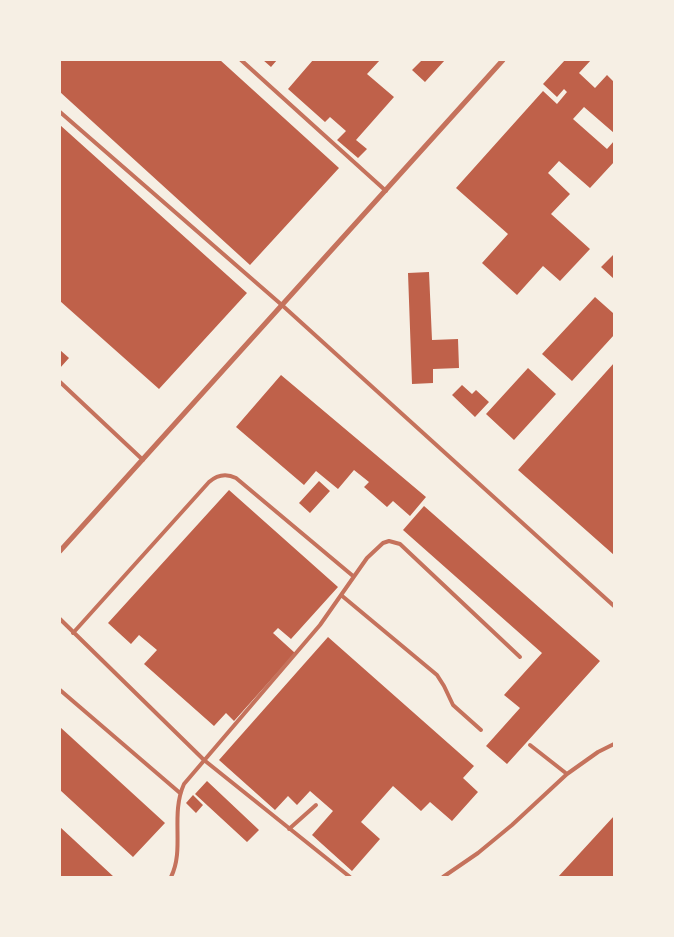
<!DOCTYPE html>
<html>
<head>
<meta charset="utf-8">
<style>
  body { margin:0 }
  #map { position:relative; width:674px; height:937px; overflow:hidden; background:#f6efe4; font-family:"PT Sans",sans-serif }
  canvas { display:block }
  .frame { position:absolute; inset:0; border:61px solid #f6efe4; pointer-events:none }
</style>
</head>
<body>
<div id="map">
<canvas width="674" height="937"></canvas>
<div class="frame"></div>
</div>
<script>
const ctx = document.querySelector('canvas').getContext('2d');
ctx.lineJoin = 'round';
function fill(path, color) { ctx.fillStyle = color; ctx.fill(path, 'evenodd'); }
function stroke(path, color, width, dash) { ctx.strokeStyle = color; ctx.lineWidth = width; ctx.lineCap = dash ? 'butt' : 'round'; ctx.setLineDash(dash || []); ctx.stroke(path); }
const building = new Path2D(`
  M 60,60 L 220,60 L 339,168 L 250,265 L 60,92 Z
  M 263,60 L 277,60 L 271,67 Z
  M 313,60 L 380,60 L 367,74 L 394,97 L 356,140 L 367,149 L 358,158 L 337,140 L 346,131 L 330,117 L 325,122 L 288,89 Z
  M 422,60 L 445,60 L 425,82 L 412,70 Z
  M 565,60 L 591,60 L 579,73 L 595,88 L 607,75 L 614,82 L 614,133 L 584,107 L 573,119 L 607,149 L 614,141 L 614,162 L 590,188 L 559,161 L 548,173 L 570,194 L 551,214 L 590,249 L 560,281 L 543,266 L 517,295 L 482,263 L 508,234 L 456,188 L 543,91 L 557,104 L 567,92 L 564,89 L 557,97 L 543,84 Z
  M 60,125 L 247,293 L 159,389 L 60,301 Z
  M 614,254 L 614,279 L 601,267 Z
  M 429,272 L 432,340 L 458,339 L 459,368 L 433,369 L 433,383 L 412,384 L 408,273 Z
  M 595,297 L 613,313 L 614,312 L 614,335 L 572,381 L 542,354 Z
  M 60,350 L 69,358 L 60,368 Z
  M 614,363 L 614,555 L 518,470 Z
  M 528,368 L 556,394 L 514,440 L 486,414 Z
  M 281,375 L 426,497 L 410,516 L 393,501 L 387,507 L 364,487 L 369,482 L 354,470 L 338,489 L 316,471 L 304,485 L 236,427 Z
  M 462,385 L 472,394 L 476,390 L 489,402 L 475,417 L 452,395 Z
  M 319,481 L 330,491 L 310,513 L 299,503 Z
  M 229,490 L 338,587 L 291,639 L 278,628 L 273,633 L 295,653 L 234,721 L 226,713 L 214,726 L 144,664 L 157,650 L 139,635 L 131,644 L 108,623 Z
  M 424,506 L 600,661 L 507,764 L 486,746 L 520,708 L 504,695 L 542,653 L 403,530 Z
  M 328,637 L 474,766 L 463,778 L 478,792 L 452,821 L 430,802 L 421,811 L 393,786 L 361,822 L 380,839 L 352,871 L 312,835 L 333,811 L 310,791 L 297,805 L 288,796 L 275,810 L 219,760 Z
  M 60,727 L 165,823 L 133,857 L 60,790 Z
  M 207,781 L 259,830 L 247,842 L 195,794 Z
  M 193,795 L 203,805 L 196,813 L 186,803 Z
  M 614,816 L 614,875 L 613,877 L 558,877 Z
  M 60,827 L 114,877 L 60,877 Z`);
const service = new Path2D(`
  M 241,60 L 386,191
  M 60,112 L 283,306 L 614,606
  M 60,382 L 143,460
  M 341,595 L 437,675 L 444,686 L 453,705 L 481,730
  M 60,619 L 204,760 L 350,877
  M 73,633 L 209,482 C 217,475 226,473 236,478 L 353,576
  M 60,690 L 180,793
  M 530,745 L 567,774
  M 289,829 L 316,805
  M 171,877 C 185,849 170,815 184,784 L 320,625 L 367,558 L 383,543 L 389,541 L 400,544 L 520,657
  M 443,877 L 478,853 L 512,825 L 567,774 L 598,752 L 614,744`);
const minor = new Path2D(`
  M 60,551 L 503,60`);
fill(building, '#bf614a');
stroke(service, '#c5725c', 4);
stroke(minor, '#c5725c', 5);
</script>
</body>
</html>
